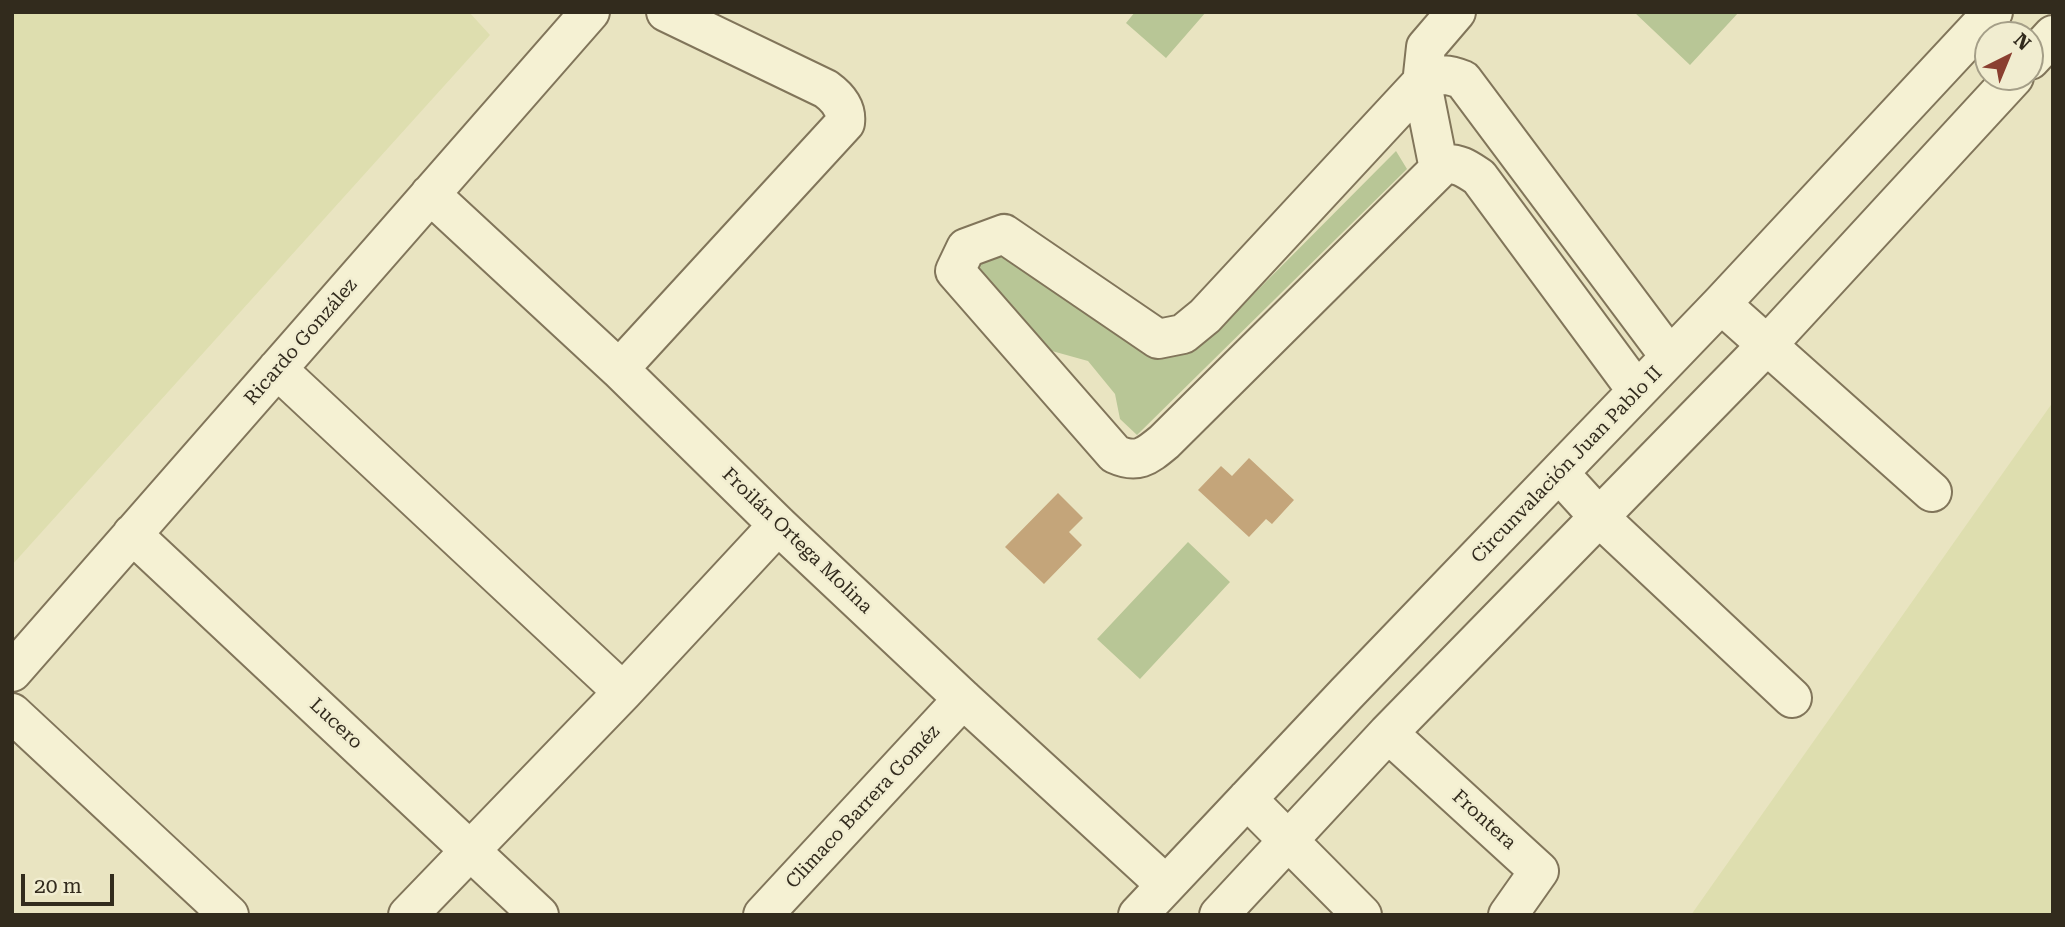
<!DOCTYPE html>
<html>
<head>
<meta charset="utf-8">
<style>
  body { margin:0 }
  #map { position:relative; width:2065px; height:927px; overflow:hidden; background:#e9e4c1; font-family:"Roboto Serif",serif }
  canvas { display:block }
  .frame { position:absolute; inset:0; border:14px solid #322b1d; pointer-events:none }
  .north { position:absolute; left:1974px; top:21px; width:70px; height:70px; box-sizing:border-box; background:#f1edd0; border:2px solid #a59f88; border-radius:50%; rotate:43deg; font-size:19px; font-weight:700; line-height:28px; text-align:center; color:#322b1d }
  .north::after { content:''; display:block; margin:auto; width:24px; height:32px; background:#8a3f30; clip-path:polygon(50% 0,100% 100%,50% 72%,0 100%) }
  .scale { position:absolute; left:21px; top:874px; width:93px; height:32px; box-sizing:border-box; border:4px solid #322b1d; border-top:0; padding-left:9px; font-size:21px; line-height:24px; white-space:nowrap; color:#322b1d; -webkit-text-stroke:5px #f1edd0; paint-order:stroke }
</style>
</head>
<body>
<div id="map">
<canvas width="2065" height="927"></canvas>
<div class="frame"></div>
<div class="north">N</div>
<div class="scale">20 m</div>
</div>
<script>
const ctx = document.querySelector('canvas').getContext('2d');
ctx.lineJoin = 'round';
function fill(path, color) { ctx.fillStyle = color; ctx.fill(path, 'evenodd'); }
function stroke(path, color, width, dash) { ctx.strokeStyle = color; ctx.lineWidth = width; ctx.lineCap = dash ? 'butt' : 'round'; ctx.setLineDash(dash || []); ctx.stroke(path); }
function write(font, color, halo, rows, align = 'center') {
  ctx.font = font + ' "Roboto Serif",serif'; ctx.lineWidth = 5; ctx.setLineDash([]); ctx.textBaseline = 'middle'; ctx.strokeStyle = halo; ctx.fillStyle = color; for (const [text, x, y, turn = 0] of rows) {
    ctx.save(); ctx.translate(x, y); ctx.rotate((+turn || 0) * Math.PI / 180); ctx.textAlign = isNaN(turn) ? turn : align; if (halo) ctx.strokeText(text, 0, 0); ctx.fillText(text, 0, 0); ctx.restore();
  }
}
const farmland = new Path2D(`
  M 12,12 L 469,12 L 490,35 L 12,565 Z
  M 2053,402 L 2053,915 L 1691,915 Z`);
const green = new Path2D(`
  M 1135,12 L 1206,12 L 1166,58 L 1126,23 Z
  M 1634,12 L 1739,12 L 1690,65 Z
  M 1396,151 L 1407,169 L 1137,435 L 1120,419 L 1115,394 L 1088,361 L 1052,351 L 974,271 L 977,257 L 999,253 L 1185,351 L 1212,336 Z
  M 1188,542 L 1230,582 L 1140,679 L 1097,639 Z`);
const building = new Path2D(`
  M 1249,458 L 1294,500 L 1272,524 L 1266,519 L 1249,537 L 1198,490 L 1221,466 L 1232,476 Z
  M 1058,493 L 1083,518 L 1069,532 L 1082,545 L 1044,584 L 1005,547 Z`);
const minor = new Path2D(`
  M 2030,60 L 2053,35
  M 1439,169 L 1422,84 L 1426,47 L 1456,12
  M 430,194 L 619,369 L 778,525 L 963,699 L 1166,885
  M 1721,304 L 1932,492
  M 277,369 L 623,692
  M 619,369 L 845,123 C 847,108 837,97 826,89 L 666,12
  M 1637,391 L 1479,177 C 1467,169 1459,163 1444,164 L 1164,442 C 1146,457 1137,464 1115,454 L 955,271 L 966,248 L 1004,234 L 1158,339 L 1183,334 L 1205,316 L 1424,80 C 1438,73 1449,74 1463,80 L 1670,357
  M 1559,473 L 1599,517 L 1792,698
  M 132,534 L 539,915
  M 12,672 L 590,12
  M 12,713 L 229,915
  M 1388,733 L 1539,871 L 1508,915
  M 1247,799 L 1362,915
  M 408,915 L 623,692 L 778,525
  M 763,915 L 963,699
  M 1138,915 L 1347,693 L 1721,304 L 1993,12
  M 1219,915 L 1388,733 L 1767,345 L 2014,77`);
const streetNames = [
  ["Ricardo González",301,342,-49],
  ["Circunvalación Juan Pablo II",1567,465,-46],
  ["Froilán Ortega Molina",797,541,44],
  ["Lucero",336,724,43],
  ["Climaco Barrera Goméz",863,807,-47],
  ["Frontera",1484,820,42]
];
fill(farmland, '#dedeaf');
fill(green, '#b8c696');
fill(building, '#c4a57a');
stroke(minor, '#81755a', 42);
stroke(minor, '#f5f1d3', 38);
write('19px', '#322b1d', '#f1edd0', streetNames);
</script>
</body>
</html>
